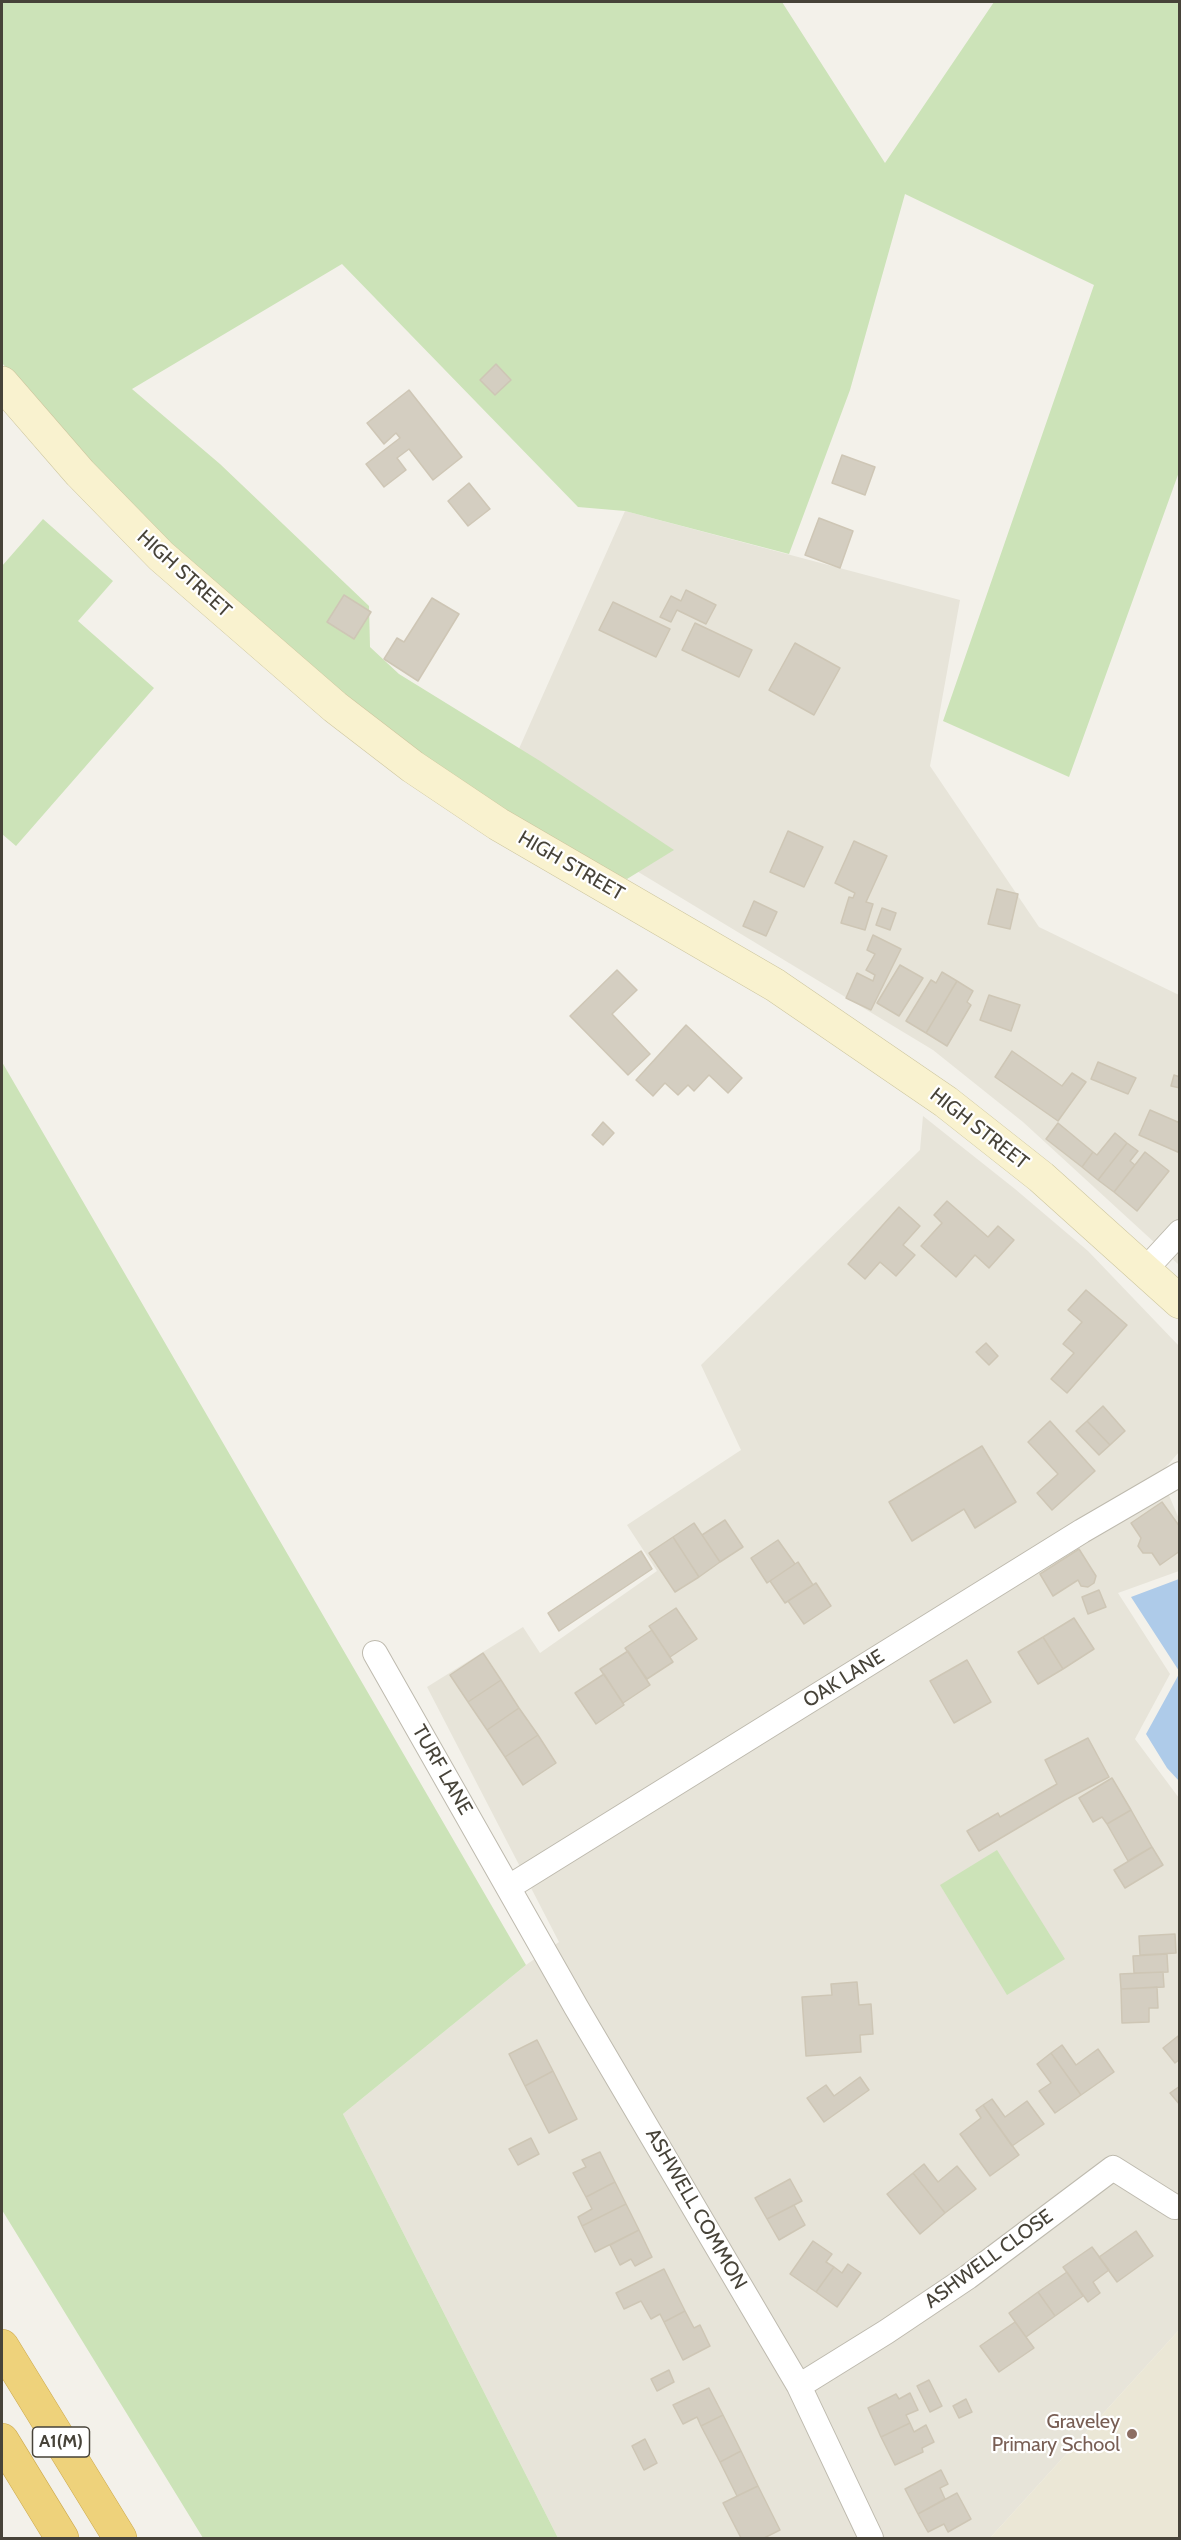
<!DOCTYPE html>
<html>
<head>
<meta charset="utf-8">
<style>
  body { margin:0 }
  #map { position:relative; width:1181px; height:2540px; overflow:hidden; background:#f3f1ea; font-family:Cabin,sans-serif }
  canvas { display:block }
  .frame { position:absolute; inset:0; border:3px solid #474339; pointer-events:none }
</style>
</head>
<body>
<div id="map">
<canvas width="1181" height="2540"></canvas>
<div class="frame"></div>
</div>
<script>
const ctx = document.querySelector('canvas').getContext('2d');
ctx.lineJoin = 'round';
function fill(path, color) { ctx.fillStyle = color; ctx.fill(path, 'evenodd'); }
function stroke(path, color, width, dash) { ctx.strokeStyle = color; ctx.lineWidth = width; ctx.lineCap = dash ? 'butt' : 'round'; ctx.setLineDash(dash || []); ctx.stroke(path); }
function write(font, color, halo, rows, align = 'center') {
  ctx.font = font + ' Cabin,sans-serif'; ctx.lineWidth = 4.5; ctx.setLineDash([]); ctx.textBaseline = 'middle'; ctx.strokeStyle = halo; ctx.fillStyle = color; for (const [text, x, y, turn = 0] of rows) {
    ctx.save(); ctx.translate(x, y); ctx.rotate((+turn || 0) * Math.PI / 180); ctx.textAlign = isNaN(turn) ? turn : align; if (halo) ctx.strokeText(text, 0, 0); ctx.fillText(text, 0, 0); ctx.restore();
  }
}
const residential = new Path2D(`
  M 625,511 L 960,600 L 930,766 L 1039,927 L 1179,995 L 1179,1265 L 1023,1122 L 933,1050 L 501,789 Z
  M 923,1116 L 1015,1189 L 1088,1251 L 1179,1346 L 1179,1452 L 1160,1474 L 1179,1519 L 1179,1571 L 1118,1593 L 1170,1674 L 1135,1739 L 1179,1798 L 1179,2330 L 990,2538 L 558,2538 L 343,2114 L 526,1965 L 559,1942 L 427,1687 L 523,1627 L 540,1653 L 657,1571 L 627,1525 L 741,1450 L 701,1365 L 920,1150 Z`);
const education = new Path2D(`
  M 1179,2330 L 1179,2538 L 990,2538 Z`);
const green = new Path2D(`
  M 2,2 L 782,2 L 885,163 L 994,2 L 1179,2 L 1179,472 L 1069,777 L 943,721 L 1094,285 L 905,194 L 850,390 L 789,554 L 625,511 L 578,507 L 342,264 L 132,389 L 220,464 L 369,606 L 370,647 L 399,674 L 540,761 L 674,850 L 627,879 L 552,849 L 462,794 L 252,621 L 94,469 L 2,363 Z
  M 43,519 L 113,581 L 78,621 L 154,688 L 16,846 L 2,834 L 2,566 Z
  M 2,1062 L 526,1965 L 343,2114 L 558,2538 L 203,2538 L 2,2210 Z
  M 997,1850 L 1065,1959 L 1007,1995 L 940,1885 Z`);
const water = new Path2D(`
  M 1179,1579 L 1179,1671 L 1131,1597 Z
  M 1179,1674 L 1179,1781 L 1167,1768 L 1146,1734 Z`);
const building = new Path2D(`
  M 496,364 L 511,380 L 495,395 L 480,380 Z
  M 409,390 L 462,457 L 433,480 L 409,449 L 397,458 L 406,470 L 384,487 L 366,464 L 400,438 L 396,433 L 384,444 L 367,423 Z
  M 842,455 L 875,467 L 865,495 L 832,483 Z
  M 469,483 L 490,509 L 468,526 L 448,501 Z
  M 819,518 L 853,531 L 840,568 L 805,555 Z
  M 686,590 L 716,605 L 706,624 L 677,610 L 671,622 L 660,617 L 671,596 L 681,601 Z
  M 344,595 L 371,612 L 354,639 L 327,622 Z
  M 432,598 L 459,614 L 418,681 L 384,659 L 397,638 L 404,642 Z
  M 613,602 L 670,629 L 656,657 L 599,630 Z
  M 695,623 L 752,650 L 739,677 L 682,650 Z
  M 795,643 L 840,668 L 814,715 L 769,690 Z
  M 788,831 L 823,847 L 804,887 L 770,872 Z
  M 854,841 L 887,856 L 866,902 L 873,904 L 865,930 L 841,923 L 849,897 L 853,898 L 855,893 L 835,883 Z
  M 997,889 L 1018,894 L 1010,929 L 988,924 Z
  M 754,901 L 777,912 L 766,936 L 743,926 Z
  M 882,908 L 896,913 L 890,930 L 876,925 Z
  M 873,935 L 901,949 L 871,1010 L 846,998 L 857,973 L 873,981 L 875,975 L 866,970 L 875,954 L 867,950 Z
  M 900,965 L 923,978 L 899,1016 L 877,1003 Z
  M 617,970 L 637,990 L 612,1014 L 650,1054 L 628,1075 L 570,1016 Z
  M 942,972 L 957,981 L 926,1033 L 906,1021 L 931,980 L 936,983 Z
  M 957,981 L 973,991 L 967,1002 L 971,1005 L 947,1046 L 926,1033 Z
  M 989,995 L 1020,1005 L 1011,1031 L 980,1020 Z
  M 686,1025 L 742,1078 L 728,1093 L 709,1075 L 694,1091 L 688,1085 L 678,1095 L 665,1083 L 653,1096 L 636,1080 Z
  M 1012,1051 L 1062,1086 L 1072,1073 L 1086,1082 L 1058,1121 L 995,1077 Z
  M 1098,1062 L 1136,1078 L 1128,1094 L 1091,1079 Z
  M 1174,1075 L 1180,1077 L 1180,1088 L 1171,1086 Z
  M 1150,1110 L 1180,1123 L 1180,1153 L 1139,1135 Z
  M 603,1122 L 614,1133 L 603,1145 L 592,1135 Z
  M 1058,1123 L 1093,1152 L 1082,1167 L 1046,1139 Z
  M 1115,1133 L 1127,1143 L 1098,1180 L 1082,1167 L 1093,1152 L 1097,1155 Z
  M 1127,1143 L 1138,1151 L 1130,1161 L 1135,1165 L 1114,1192 L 1098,1180 Z
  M 1145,1152 L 1169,1171 L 1137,1211 L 1114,1192 Z
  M 947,1201 L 988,1237 L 998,1226 L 1014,1240 L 989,1268 L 975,1255 L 956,1277 L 921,1246 L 942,1223 L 934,1215 Z
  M 899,1207 L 920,1226 L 903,1245 L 915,1255 L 896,1276 L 880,1262 L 865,1279 L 848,1264 Z
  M 1086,1290 L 1127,1325 L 1067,1393 L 1051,1379 L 1074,1353 L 1063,1344 L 1082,1322 L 1068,1310 Z
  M 986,1343 L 998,1356 L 989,1365 L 976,1352 Z
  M 1103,1406 L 1125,1431 L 1110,1445 L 1087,1421 Z
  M 1050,1421 L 1095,1471 L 1052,1510 L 1037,1493 L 1058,1474 L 1028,1442 Z
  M 1087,1421 L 1110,1445 L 1099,1455 L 1076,1431 Z
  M 982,1446 L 1016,1502 L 975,1528 L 964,1509 L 912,1541 L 889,1502 Z
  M 1162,1502 L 1180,1527 L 1180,1551 L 1160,1565 L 1152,1553 L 1143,1553 L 1138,1546 L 1141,1538 L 1131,1523 Z
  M 725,1520 L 743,1547 L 720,1562 L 702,1535 Z
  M 694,1523 L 720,1562 L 699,1577 L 673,1537 Z
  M 673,1537 L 699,1577 L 675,1592 L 649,1553 Z
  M 778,1540 L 795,1564 L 767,1583 L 751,1558 Z
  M 1079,1549 L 1096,1576 L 1094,1583 L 1088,1587 L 1081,1586 L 1078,1580 L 1053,1596 L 1040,1574 Z
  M 641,1551 L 652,1569 L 559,1631 L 548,1613 Z
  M 798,1562 L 813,1585 L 785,1603 L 770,1581 Z
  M 816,1583 L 831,1606 L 804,1624 L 788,1601 Z
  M 1099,1590 L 1106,1607 L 1088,1614 L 1082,1597 Z
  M 676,1608 L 697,1639 L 670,1657 L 649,1626 Z
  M 1074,1618 L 1094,1649 L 1063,1669 L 1043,1637 Z
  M 652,1630 L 673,1662 L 647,1679 L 625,1648 Z
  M 1043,1637 L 1063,1669 L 1038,1684 L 1018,1652 Z
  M 628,1651 L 650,1685 L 623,1703 L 600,1669 Z
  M 483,1653 L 501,1680 L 468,1702 L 450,1675 Z
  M 967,1660 L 991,1702 L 954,1723 L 930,1681 Z
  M 604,1674 L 624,1705 L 596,1724 L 575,1693 Z
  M 501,1680 L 519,1708 L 487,1730 L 468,1702 Z
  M 519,1708 L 538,1735 L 505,1757 L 487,1730 Z
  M 538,1735 L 556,1763 L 523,1785 L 505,1757 Z
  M 1088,1738 L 1109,1777 L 1065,1800 L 979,1851 L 967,1831 L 998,1813 L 1000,1817 L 1057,1784 L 1045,1760 Z
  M 1112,1778 L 1131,1810 L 1107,1824 L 1102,1817 L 1093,1822 L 1079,1798 Z
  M 1131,1810 L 1152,1847 L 1128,1861 L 1107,1824 Z
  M 1152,1847 L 1163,1865 L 1125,1888 L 1114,1870 Z
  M 1175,1934 L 1176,1953 L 1140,1955 L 1139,1936 Z
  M 1167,1954 L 1168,1972 L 1134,1973 L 1133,1956 Z
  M 1163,1972 L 1164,1987 L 1121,1989 L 1120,1974 Z
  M 857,1982 L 859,2005 L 871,2004 L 873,2034 L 860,2035 L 861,2052 L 806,2056 L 802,1997 L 832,1995 L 831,1984 Z
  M 1157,1987 L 1158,2008 L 1149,2008 L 1149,2022 L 1122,2023 L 1121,1989 Z
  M 1178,2036 L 1180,2059 L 1175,2063 L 1163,2048 Z
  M 537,2040 L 553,2071 L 525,2086 L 509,2054 Z
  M 1062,2045 L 1076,2065 L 1098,2049 L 1114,2072 L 1081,2095 L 1051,2053 Z
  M 1051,2053 L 1081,2095 L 1055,2113 L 1039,2091 L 1051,2083 L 1037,2064 Z
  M 553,2071 L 577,2119 L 549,2133 L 525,2086 Z
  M 860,2077 L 869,2090 L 824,2122 L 807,2098 L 826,2085 L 834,2096 Z
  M 1180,2086 L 1180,2105 L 1170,2093 Z
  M 992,2099 L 1005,2117 L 1027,2101 L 1044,2124 L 1012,2146 L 983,2105 Z
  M 983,2105 L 1019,2155 L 990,2176 L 960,2134 L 981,2118 L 976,2110 Z
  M 531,2138 L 539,2154 L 518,2165 L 509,2149 Z
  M 600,2152 L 615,2182 L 586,2197 L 573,2173 L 586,2167 L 582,2160 Z
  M 924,2164 L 938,2182 L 957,2166 L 976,2189 L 945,2213 L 913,2173 Z
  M 913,2173 L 945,2213 L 920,2234 L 887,2194 Z
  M 790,2179 L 802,2201 L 767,2219 L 755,2198 Z
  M 615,2182 L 626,2204 L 582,2226 L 578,2217 L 592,2209 L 586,2197 Z
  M 626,2204 L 639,2230 L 595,2252 L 582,2226 Z
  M 794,2205 L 805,2225 L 779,2240 L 767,2219 Z
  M 639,2230 L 652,2257 L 635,2266 L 631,2259 L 620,2265 L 610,2245 Z
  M 1136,2231 L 1153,2256 L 1117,2282 L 1099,2257 Z
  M 813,2241 L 832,2254 L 826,2262 L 834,2267 L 816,2292 L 790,2274 Z
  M 1092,2247 L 1109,2270 L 1093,2282 L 1100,2293 L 1088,2302 L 1063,2267 Z
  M 848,2264 L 861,2273 L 837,2307 L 816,2292 L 834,2267 L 842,2273 Z
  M 664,2269 L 685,2311 L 664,2322 L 660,2314 L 651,2319 L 641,2301 L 624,2309 L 616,2293 Z
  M 1067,2272 L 1083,2296 L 1055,2316 L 1038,2292 Z
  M 1038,2292 L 1055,2316 L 1026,2337 L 1009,2313 Z
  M 685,2311 L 694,2328 L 700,2325 L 710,2346 L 683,2360 L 664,2322 Z
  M 1015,2322 L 1034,2348 L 999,2372 L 980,2346 Z
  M 669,2370 L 674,2382 L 657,2391 L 651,2379 Z
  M 929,2380 L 942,2406 L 930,2412 L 917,2386 Z
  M 709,2388 L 723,2415 L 701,2426 L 697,2417 L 683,2424 L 673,2405 Z
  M 910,2393 L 918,2410 L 906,2415 L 910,2423 L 881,2437 L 868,2408 L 896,2394 L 899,2399 Z
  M 966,2399 L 972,2412 L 959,2418 L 953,2406 Z
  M 723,2415 L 741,2451 L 720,2462 L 701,2426 Z
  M 910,2423 L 914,2432 L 926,2425 L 934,2442 L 922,2448 L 923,2452 L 895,2465 L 881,2437 Z
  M 645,2439 L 657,2463 L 644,2470 L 632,2446 Z
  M 741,2451 L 758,2486 L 737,2496 L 720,2462 Z
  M 941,2470 L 948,2484 L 940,2488 L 945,2499 L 918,2514 L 905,2489 Z
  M 758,2486 L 780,2530 L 764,2538 L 741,2538 L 723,2503 Z
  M 957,2493 L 971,2519 L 948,2532 L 944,2524 L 928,2532 L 918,2514 Z`);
const street = new Path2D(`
  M 1145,1270 L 1180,1232
  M 375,1653 L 576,2007 L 799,2386 L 871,2538
  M 509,1887 L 1082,1531 L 1180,1474
  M 799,2386 L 886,2332 L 968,2277 L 1113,2168 L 1175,2207`);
const secondary = new Path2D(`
  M 2,383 L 80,473 L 161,556 L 335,707 L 413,767 L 498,824 L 775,985 L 946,1102 L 1041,1177 L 1180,1302`);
const highway = new Path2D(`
  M 2,2346 L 120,2538
  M 2,2440 L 62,2538`);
const markers = [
  [1132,2434,6,"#8d6e63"]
];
const shields = [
  [61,2442,57]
];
const shieldNames = [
  ["A1(M)",61,2442]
];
const streetNames = [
  ["HIGH STREET",184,574,42],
  ["HIGH STREET",571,866,30],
  ["HIGH STREET",979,1129,38],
  ["OAK LANE",844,1679,-32],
  ["TURF LANE",442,1770,60],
  ["ASHWELL COMMON",696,2209,60],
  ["ASHWELL CLOSE",989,2259,-36]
];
const educationNames = [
  ["Graveley",1120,2422],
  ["Primary School",1120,2445]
];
fill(residential, '#e7e4d9');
fill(education, '#ebe7d6');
fill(green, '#cce3b8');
fill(water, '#aecbe9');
fill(building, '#d4cec1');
stroke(building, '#cec6b5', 1.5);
stroke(street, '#bebaae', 26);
stroke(secondary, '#cdc69f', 34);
stroke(highway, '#cca94c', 34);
stroke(street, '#fff', 24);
stroke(secondary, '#f9f2cf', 33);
stroke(highway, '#eed27b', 33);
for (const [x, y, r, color] of markers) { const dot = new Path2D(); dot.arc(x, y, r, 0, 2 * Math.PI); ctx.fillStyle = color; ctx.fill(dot); stroke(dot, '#fff', 2); }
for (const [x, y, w] of shields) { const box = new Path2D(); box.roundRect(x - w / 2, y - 15, w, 30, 4.5); ctx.fillStyle = '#fff'; ctx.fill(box); stroke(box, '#474339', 1.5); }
write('bold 18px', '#474339', null, shieldNames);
write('20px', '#474339', '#fff', streetNames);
write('20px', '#785e54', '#fff', educationNames, 'right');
</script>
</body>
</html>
